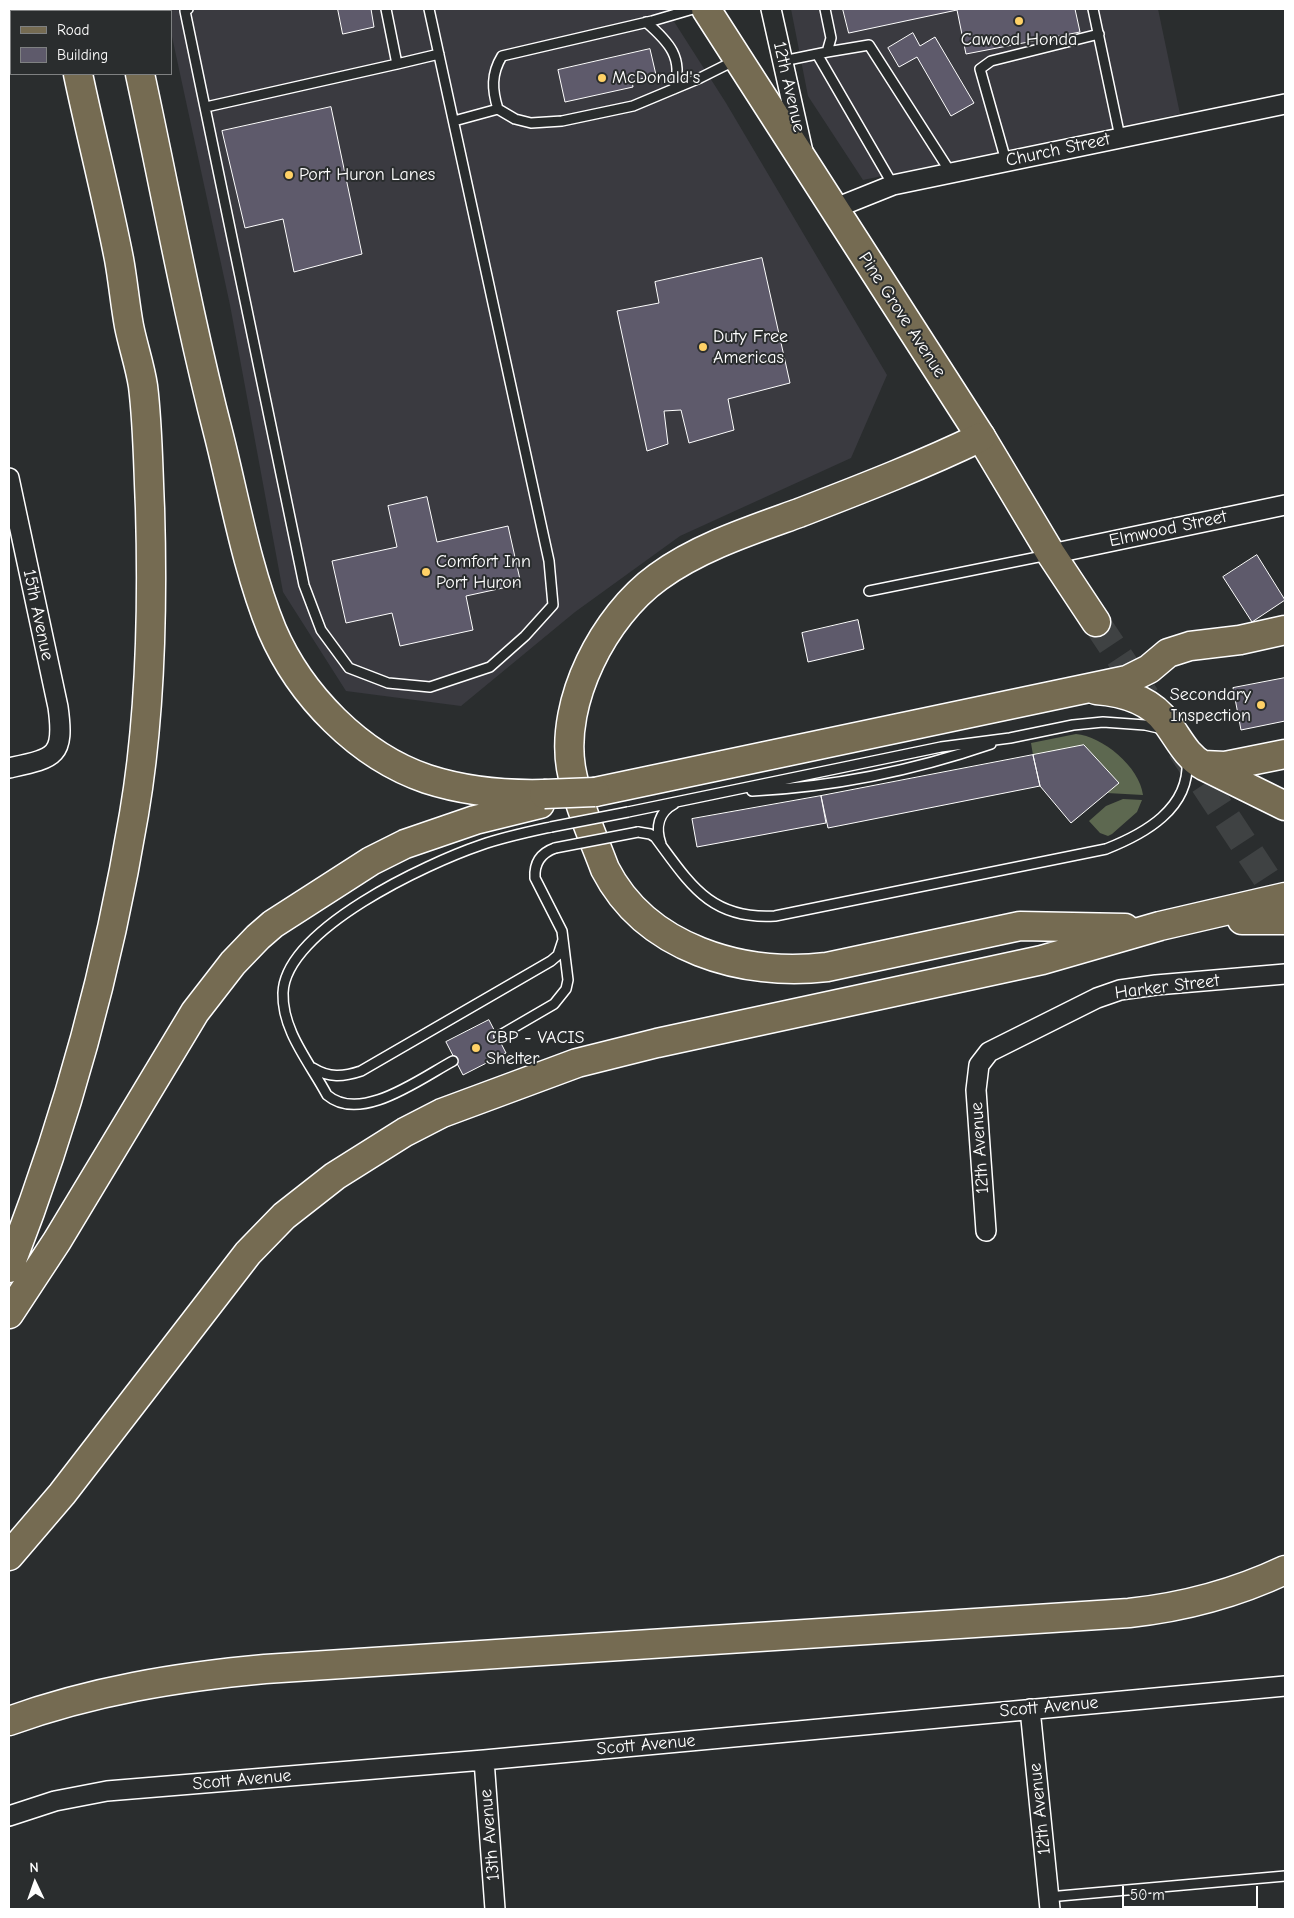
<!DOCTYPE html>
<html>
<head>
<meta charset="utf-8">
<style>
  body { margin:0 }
  #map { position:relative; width:1294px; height:1918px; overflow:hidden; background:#2a2d2e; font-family:"Comic Neue",sans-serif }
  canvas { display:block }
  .frame { position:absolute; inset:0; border:10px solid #fff; pointer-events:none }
  .legend { position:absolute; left:10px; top:10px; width:162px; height:65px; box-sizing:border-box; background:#2a2d2e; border:1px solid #7f8182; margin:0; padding:6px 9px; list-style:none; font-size:15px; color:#fff }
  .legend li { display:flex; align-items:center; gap:10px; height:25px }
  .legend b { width:25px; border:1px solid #7f8182 }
  .north { position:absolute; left:10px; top:1858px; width:50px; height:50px; -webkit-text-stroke:4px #2a2d2e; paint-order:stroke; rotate:357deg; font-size:14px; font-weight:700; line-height:20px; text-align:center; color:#fff }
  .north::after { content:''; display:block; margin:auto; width:18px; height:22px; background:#fff; clip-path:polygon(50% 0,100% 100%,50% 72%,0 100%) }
  .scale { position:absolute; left:1122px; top:1886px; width:136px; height:22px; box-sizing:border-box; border:2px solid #fff; border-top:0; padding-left:6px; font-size:15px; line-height:18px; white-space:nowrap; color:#fff; -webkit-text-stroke:4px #2a2d2e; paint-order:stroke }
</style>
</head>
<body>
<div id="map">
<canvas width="1294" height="1918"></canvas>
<div class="frame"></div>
<ul class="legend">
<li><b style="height:6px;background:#756b52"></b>Road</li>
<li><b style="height:14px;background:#5e5a6b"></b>Building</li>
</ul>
<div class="north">N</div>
<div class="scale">50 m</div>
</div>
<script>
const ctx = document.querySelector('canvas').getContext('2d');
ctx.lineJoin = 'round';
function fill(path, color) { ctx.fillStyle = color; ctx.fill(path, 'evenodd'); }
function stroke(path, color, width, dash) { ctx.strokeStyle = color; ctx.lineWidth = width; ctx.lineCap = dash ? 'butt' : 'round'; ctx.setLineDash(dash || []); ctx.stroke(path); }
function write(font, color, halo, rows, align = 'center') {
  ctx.font = font + ' "Comic Neue",sans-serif'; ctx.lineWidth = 4; ctx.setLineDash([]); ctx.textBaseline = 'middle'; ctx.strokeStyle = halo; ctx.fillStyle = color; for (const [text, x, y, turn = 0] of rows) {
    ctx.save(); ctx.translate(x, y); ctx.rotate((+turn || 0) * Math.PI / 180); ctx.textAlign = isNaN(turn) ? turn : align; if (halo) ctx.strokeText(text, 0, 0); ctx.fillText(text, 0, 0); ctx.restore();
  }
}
const built = new Path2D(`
  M 166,9 L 666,9 L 726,103 L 887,375 L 851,458 L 680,536 L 575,612 L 461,706 L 346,691 L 283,592 L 230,305 L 171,32 L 171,11 L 167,11 Z
  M 791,9 L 1158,9 L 1180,114 L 863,180 L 808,96 Z`);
const green = new Path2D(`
  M 1076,734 C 1102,736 1140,767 1143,795 L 1107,793 L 1119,783 L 1084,745 L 1033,755 L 1031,743 Z
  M 1123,799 L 1142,800 L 1137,812 L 1112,834 L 1108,836 L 1100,833 L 1089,821 L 1106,806 Z`);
const building = new Path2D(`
  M 338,9 L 371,9 L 374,27 L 343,34 Z
  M 843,9 L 1075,9 L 1080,32 L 966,54 L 957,10 L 849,33 Z
  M 913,33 L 920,46 L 935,37 L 974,103 L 951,116 L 917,57 L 899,67 L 888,48 Z
  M 650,49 L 656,75 L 632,81 L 633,87 L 565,102 L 558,70 Z
  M 331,107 L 362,254 L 294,272 L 283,219 L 245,228 L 222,131 Z
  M 762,258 L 790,383 L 728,399 L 734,430 L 689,443 L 681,410 L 664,411 L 668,444 L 647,451 L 617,311 L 659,303 L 655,282 Z
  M 427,497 L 437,542 L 508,526 L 521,584 L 466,596 L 473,630 L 400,646 L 392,613 L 346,623 L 332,561 L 397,547 L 388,506 Z
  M 1257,555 L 1285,600 L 1252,622 L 1223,577 Z
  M 858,620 L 864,649 L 808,662 L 802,633 Z
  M 1285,678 L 1285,721 L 1241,730 L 1233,688 Z
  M 1084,745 L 1119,783 L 1071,823 L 1040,786 L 1033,755 Z
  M 1033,755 L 1040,786 L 828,828 L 821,796 Z
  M 821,796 L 826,823 L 697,847 L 692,819 Z
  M 489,1020 L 506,1053 L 463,1075 L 446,1042 Z`);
const primaryTunnel = new Path2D(`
  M 1096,622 L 1146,697
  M 1181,749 L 1285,906`);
const service = new Path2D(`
  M 188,9 L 185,11 L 304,585 L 321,630 L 349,668 L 388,683 L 430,687 L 490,667 L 525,636 L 553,605 L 549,561 L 429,9
  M 386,9 L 397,64 L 439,54
  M 693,9 L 652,21 L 502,56 C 491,74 492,90 498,109 L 515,119 L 531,123 L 562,121 L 633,106 L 700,78 L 736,60
  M 1093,9 L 1120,137
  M 646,22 C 669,42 684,58 674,89
  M 827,52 L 869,45 L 951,173
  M 817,54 L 893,185
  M 783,61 L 827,52 L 831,38 L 825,9
  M 206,107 L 397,64
  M 454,121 L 498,109
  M 1006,161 L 980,69 L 991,61 L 1099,34
  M 869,591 L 1048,555
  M 752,791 C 832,787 915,770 991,744
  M 628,812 L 941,747 L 1010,738 L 1073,725 L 1103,722 L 1145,725 L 1163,729
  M 638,832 L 650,834 L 655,837 C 690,884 710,920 775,916 L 1106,849 C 1144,834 1190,809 1187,761
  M 661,844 C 655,827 659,812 674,804
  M 499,1036 L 554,1004 L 566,989 L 568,980 L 562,931 L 535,878 C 534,863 541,853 555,848
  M 453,1061 C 421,1078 361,1124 327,1095 C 310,1063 282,1031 283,993 C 285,929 428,863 481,845 C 504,837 528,832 551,827
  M 313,1068 C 329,1078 343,1077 361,1071 L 551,961 L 558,955 L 563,940
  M 1048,1897 L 1285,1876`);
const minor = new Path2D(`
  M 771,9 L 803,152
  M 833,209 L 893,185 L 1285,104
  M 9,478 L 58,707 C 65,757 55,758 9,768
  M 1051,554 L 1285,505
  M 986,1231 L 976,1090 L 979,1065 L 989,1052 L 1097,998 L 1120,990 L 1156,985 L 1285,974
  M 1030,1709 L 1050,1909
  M 484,1760 L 495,1909
  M 9,1816 L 55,1801 L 107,1791 L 484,1760 L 1285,1686`);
const primary = new Path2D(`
  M 706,9 L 981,437 L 1051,554 L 1096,622`);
const motorway = new Path2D(`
  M 63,9 L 64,11
  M 126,9 L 127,11
  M 140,74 C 166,194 188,316 219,436 C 235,500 247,569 272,630 C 300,695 359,756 427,779 C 464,791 505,795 544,794
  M 981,437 C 921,466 861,489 799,513 C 752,530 699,547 658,577 C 604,616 560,701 571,768 C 577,802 593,837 605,869 C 646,949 743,977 827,967 L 1020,926 L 1125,928
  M 1096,690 C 1123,692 1151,700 1167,723 C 1179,739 1186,756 1204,766 L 1285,806
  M 1203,765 L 1225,766 L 1285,754
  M 595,792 L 1127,680 L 1149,669 L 1168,653 L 1190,646 L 1240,640 L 1285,630
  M 1242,920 L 1285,920
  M 9,1268 C 66,1122 108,970 134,814 C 151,714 153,610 150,508 C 148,467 148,426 143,386 C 140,366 133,346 129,326 C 125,304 123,281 119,259 C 107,197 91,136 78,74
  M 9,1314 L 57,1241 L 195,1012 L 233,963 L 258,937 L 273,924 L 371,861 L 405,844 L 475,820 L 540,804
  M 9,1556 L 62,1494 L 248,1253 L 284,1216 L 335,1176 L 405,1132 L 442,1113 L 577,1063 L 657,1043 L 1042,960 L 1160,926 L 1285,897
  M 9,1721 C 92,1691 177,1677 265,1669 L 1129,1613 C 1185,1607 1234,1594 1285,1570`);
const serviceBridge = new Path2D(`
  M 551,827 L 628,812
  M 555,848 L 638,832`);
const motorwayBridge = new Path2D(`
  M 544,794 L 595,792`);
const markers = [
  [1019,21,5,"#ffd166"],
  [602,78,5,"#ffd166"],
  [289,175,5,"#ffd166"],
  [703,347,5,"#ffd166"],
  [426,572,5,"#ffd166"],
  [1261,705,5,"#ffd166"],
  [476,1048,5,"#ffd166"]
];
const poiNames = [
  ["Cawood Honda",1019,40,"center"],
  ["McDonald's",612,78],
  ["Port Huron Lanes",299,175],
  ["Duty Free",713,337],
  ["Americas",713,358],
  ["Comfort Inn",436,562],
  ["Port Huron",436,583],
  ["Secondary",1251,695,"right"],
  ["Inspection",1251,716,"right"],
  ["CBP - VACIS",486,1038],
  ["Shelter",486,1059]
];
const streetNames = [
  ["12th Avenue",789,87,77],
  ["Church Street",1058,150,-12],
  ["Pine Grove Avenue",902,315,57],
  ["Elmwood Street",1168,529,-12],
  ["15th Avenue",38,615,78],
  ["Harker Street",1167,987,-7],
  ["12th Avenue",980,1148,-94],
  ["Scott Avenue",1049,1707,-5],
  ["Scott Avenue",646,1745,-5],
  ["Scott Avenue",242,1780,-5],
  ["12th Avenue",1040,1809,-96],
  ["13th Avenue",490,1835,-95]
];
fill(built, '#3a3a40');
fill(green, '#5d6850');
fill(building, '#5e5a6b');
stroke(building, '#fff', 1);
stroke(primaryTunnel, '#3f4243', 28, [28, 14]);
stroke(service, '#fff', 12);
stroke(minor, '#fff', 22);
stroke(primary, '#fff', 31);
stroke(motorway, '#fff', 31);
stroke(service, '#2a2d2e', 9);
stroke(minor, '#2a2d2e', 19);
stroke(primary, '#756b52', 28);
stroke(motorway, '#756b52', 28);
stroke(serviceBridge, '#fff', 12, []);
stroke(motorwayBridge, '#fff', 31, []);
stroke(serviceBridge, '#2a2d2e', 9);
stroke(motorwayBridge, '#756b52', 28);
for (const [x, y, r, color] of markers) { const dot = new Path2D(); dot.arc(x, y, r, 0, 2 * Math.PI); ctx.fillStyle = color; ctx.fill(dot); stroke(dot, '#2a2d2e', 2); }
write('18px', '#fff', '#2a2d2e', poiNames, 'left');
write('18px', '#fff', '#2a2d2e', streetNames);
</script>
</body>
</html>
